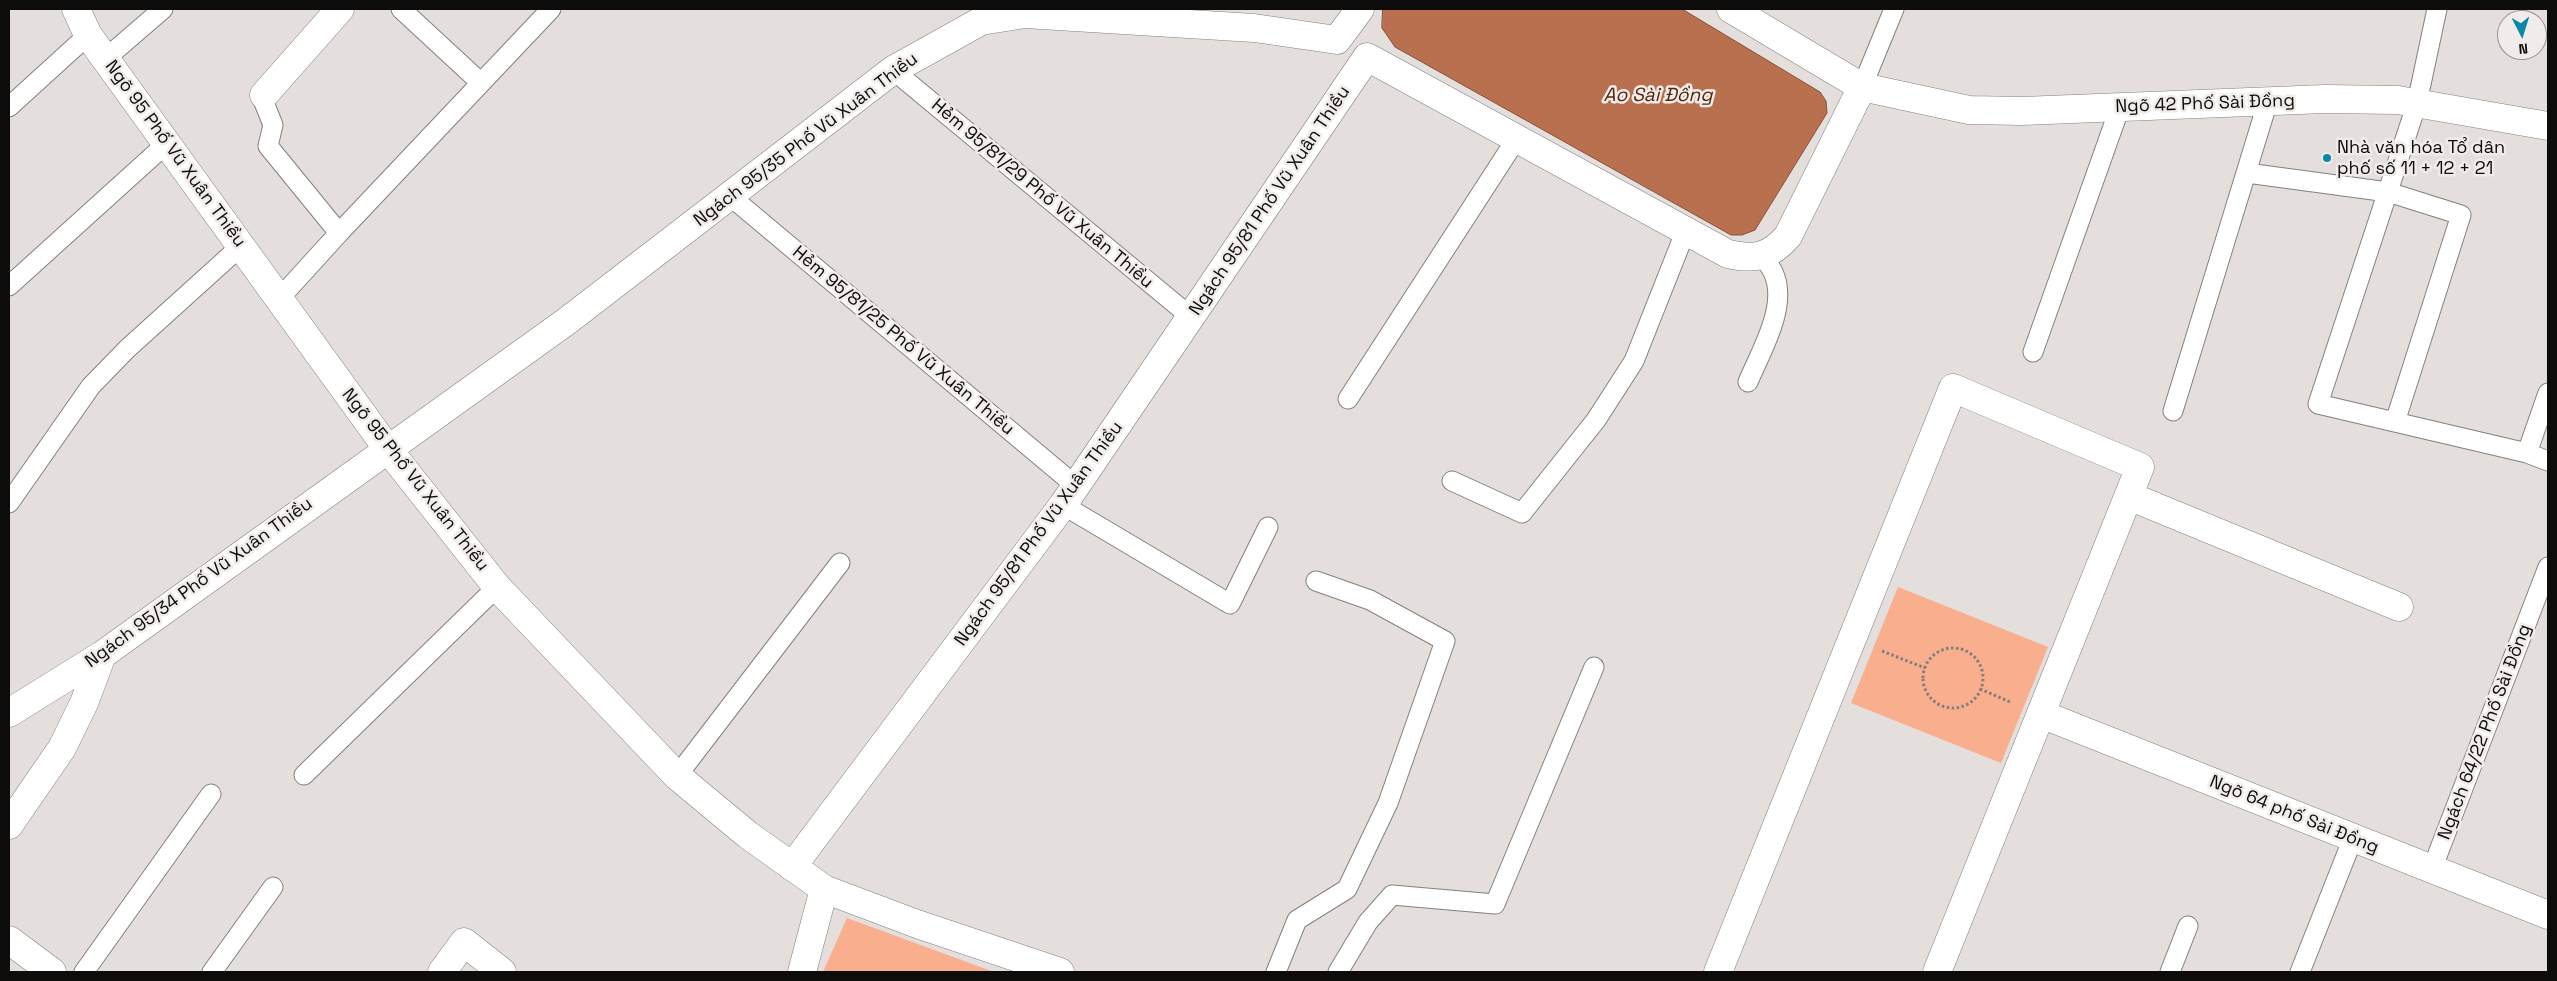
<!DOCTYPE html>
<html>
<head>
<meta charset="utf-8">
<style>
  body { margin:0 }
  #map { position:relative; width:2557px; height:981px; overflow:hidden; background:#e4dfdd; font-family:"Space Grotesk",sans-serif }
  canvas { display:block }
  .frame { position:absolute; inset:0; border:10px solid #0d0c0b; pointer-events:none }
  .north { position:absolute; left:2497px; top:10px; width:50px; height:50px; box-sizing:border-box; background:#f1ecea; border:1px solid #969291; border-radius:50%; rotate:175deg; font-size:14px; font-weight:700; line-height:20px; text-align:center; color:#0d0c0b }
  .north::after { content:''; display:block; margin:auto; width:18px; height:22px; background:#0b87aa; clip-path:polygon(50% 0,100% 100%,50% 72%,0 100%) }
</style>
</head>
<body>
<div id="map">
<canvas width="2557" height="981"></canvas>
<div class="frame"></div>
<div class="north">N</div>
</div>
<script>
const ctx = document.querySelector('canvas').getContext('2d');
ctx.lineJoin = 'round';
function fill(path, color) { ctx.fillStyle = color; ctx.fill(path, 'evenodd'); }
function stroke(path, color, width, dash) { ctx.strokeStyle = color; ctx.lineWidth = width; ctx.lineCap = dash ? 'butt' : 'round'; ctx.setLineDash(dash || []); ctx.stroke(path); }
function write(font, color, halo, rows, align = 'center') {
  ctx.font = font + ' "Space Grotesk",sans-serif'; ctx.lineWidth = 5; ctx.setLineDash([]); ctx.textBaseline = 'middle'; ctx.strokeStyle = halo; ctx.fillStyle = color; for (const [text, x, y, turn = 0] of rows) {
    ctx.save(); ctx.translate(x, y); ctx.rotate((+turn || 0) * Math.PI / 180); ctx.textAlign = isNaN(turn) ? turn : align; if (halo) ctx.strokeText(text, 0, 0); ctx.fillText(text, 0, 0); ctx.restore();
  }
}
const green = new Path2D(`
  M 1898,587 L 2048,647 L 2001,763 L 1851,703 Z
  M 847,918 L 994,972 L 823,972 Z`);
const water = new Path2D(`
  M 1383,9 L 1682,9 L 1820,92 L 1826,101 L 1827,113 L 1755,230 L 1742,235 L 1731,235 L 1395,47 L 1382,28 Z`);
const path = new Path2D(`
  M1923 678a30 30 0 1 1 60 0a30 30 0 1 1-60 0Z
  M 1882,651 L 1925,668
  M 1980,689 L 2010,702`);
const lane = new Path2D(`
  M 401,9 L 481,83
  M 2437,9 L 2417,103 L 2318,404 L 2527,453 L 2548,461
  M 105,59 L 163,9
  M 893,70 L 1191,317
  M 1862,87 L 1894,9
  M 264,95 L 263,100 L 273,125 L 268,146 L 339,233 L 279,299
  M 9,107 L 88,35
  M 2247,173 L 2388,192 L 2461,215 L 2395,422
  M 730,196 L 1076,486
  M 339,233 L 551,9
  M 9,286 L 166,144
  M 2033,352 L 2120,107
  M 1748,382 C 1761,351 1789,305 1773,272 C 1770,266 1766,261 1762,256
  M 1348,399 L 1517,138
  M 2173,411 L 2268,101
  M 2527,453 L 2548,393
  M 1452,481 L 1522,513 L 1596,420 L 1634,361 L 1686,230
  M 9,503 L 91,386 L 127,349 L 242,245
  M 1063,505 L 1230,604 L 1268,527
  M 304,775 L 497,587
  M 677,776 L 840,563
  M 2432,869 L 2548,567
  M 84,972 L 211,794
  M 212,972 L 273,887
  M 1276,972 L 1297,920 L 1347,889 L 1388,803 L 1445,641 L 1370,600 L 1316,581
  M 1338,972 L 1368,922 L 1392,895 L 1495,904 L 1594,667
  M 2170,972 L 2188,926
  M 2300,972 L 2353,838`);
const street = new Path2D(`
  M 76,9 L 88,35 L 387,448 L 497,587 L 677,776 L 748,835 L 824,889 L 802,972
  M 1731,9 L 1862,87 L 1969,110 L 2022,111 L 2325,99 L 2398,100 L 2548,126
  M 264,95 L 340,9
  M 2129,496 L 2399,607
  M 9,713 L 102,655 L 567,321 L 893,70 L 981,21 L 1025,14 L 1254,28 L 1337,40 L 1360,9
  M 2041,714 L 2548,915
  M 9,825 L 62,748 L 84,703 L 102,655
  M 792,867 L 1063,505 L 1367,57 L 1728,254 C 1755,260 1770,257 1788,236 L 1862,87
  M 824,889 L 917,924 L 1060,972
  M 9,940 L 52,972
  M 442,972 L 464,942 L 502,972
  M 1718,972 L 1953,388 L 2140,467 L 1937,972`);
const markers = [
  [2327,158,5,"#0b87aa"]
];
const streetNames = [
  ["Ngõ 42 Phố Sài Đồng",2205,104,-2],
  ["Ngách 95/35 Phố Vũ Xuân Thiều",806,140,-37],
  ["Ngõ 95 Phố Vũ Xuân Thiều",175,154,54],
  ["Hẻm 95/81/29 Phố Vũ Xuân Thiều",1042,194,40],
  ["Ngách 95/81 Phố Vũ Xuân Thiều",1270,201,-56],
  ["Hẻm 95/81/25 Phố Vũ Xuân Thiều",903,341,40],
  ["Ngõ 95 Phố Vũ Xuân Thiều",415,480,52],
  ["Ngách 95/81 Phố Vũ Xuân Thiều",1039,534,-54],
  ["Ngách 95/34 Phố Vũ Xuân Thiều",199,583,-36],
  ["Ngách 64/22 Phố Sài Đồng",2485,732,-69],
  ["Ngõ 64 phố Sài Đồng",2294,815,22]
];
const poiNames = [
  ["Nhà văn hóa Tổ dân",2337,148],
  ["phố số 11 + 12 + 21",2337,169]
];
const waterNames = [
  ["Ao Sài Đồng",1658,96]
];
fill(green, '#f9ae8d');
fill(water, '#b8704f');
stroke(water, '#85523b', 1);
stroke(lane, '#84807e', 21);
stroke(street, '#84807e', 29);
stroke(path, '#817e7c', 3, [2.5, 2.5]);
stroke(lane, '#fff', 19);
stroke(street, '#fff', 28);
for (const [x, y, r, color] of markers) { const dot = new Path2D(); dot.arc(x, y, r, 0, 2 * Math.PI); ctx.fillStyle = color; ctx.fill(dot); stroke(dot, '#f1ecea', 2); }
write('18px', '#0d0c0b', '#f1ecea', streetNames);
write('18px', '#0d0c0b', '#f1ecea', poiNames, 'left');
write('italic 19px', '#54240b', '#f1ecea', waterNames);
</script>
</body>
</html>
